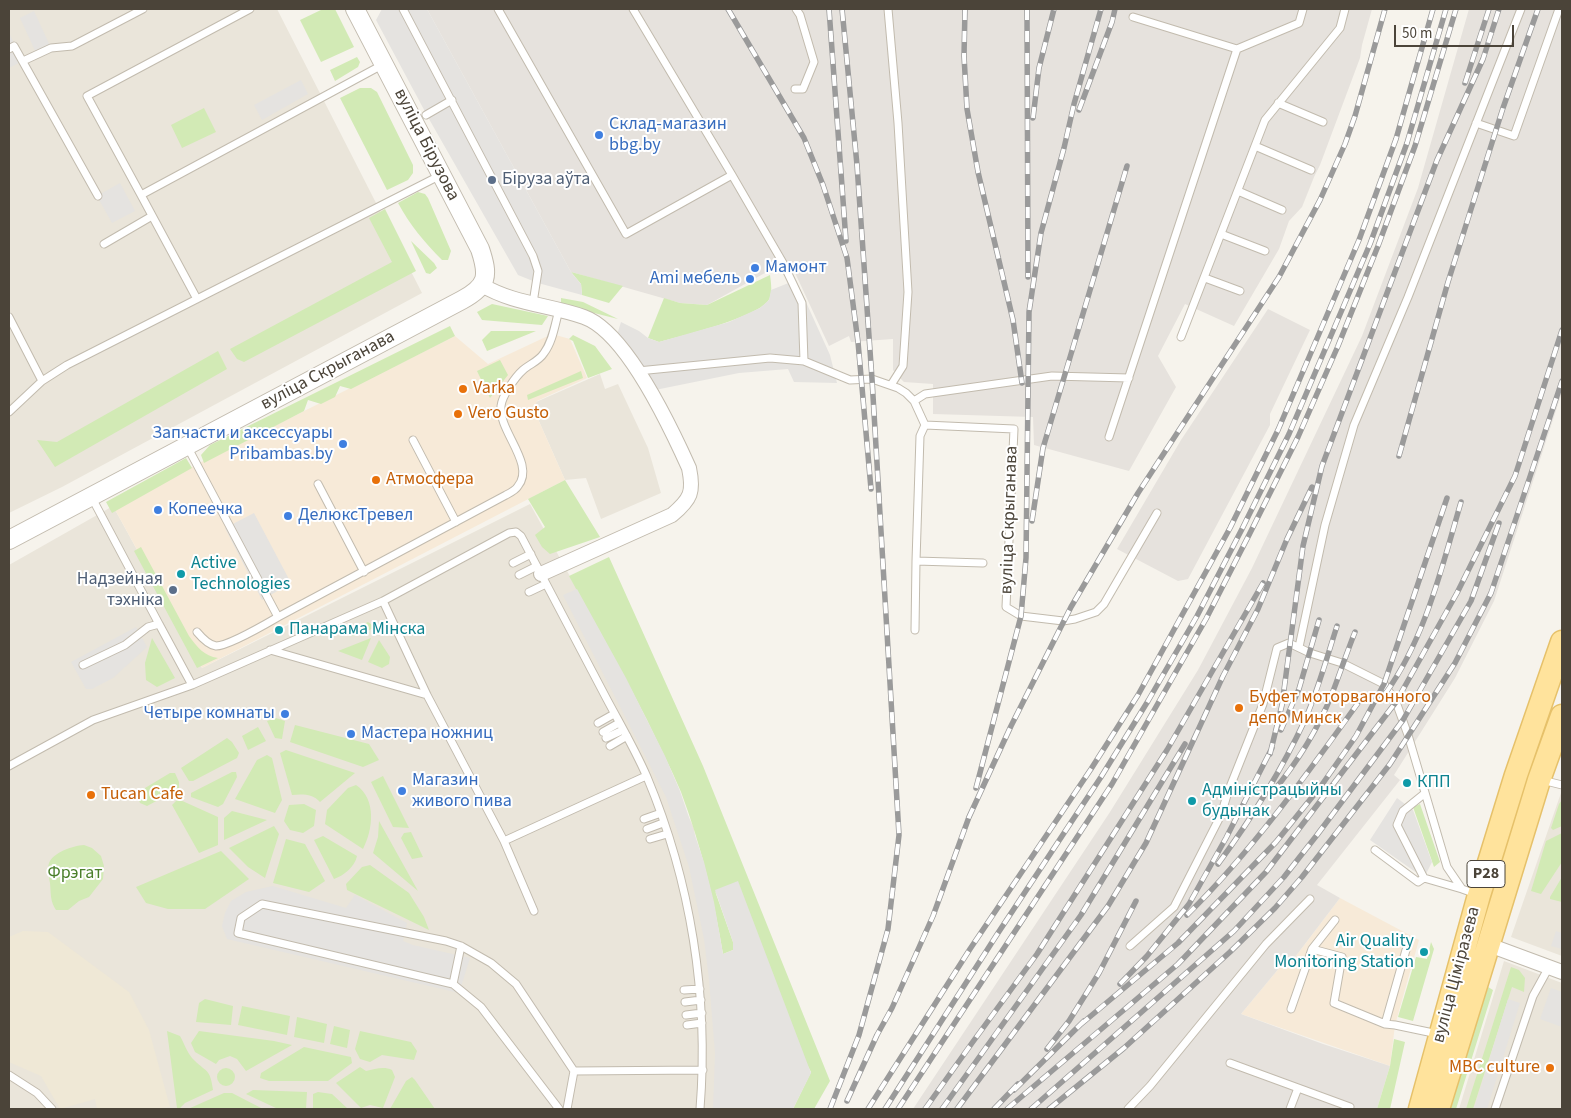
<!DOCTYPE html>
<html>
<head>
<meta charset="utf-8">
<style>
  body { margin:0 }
  #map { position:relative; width:1571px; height:1118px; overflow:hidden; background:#f6f3ec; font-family:"Source Sans 3",sans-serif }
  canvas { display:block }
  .frame { position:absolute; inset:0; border:10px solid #4b4439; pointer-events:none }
  .scale { position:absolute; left:1394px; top:25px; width:120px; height:22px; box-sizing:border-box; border:2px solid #4b4439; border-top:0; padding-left:6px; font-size:15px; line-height:18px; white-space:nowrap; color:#4b4439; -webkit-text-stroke:4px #fff; paint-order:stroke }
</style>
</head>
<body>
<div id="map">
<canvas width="1571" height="1118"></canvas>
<div class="frame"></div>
<div class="scale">50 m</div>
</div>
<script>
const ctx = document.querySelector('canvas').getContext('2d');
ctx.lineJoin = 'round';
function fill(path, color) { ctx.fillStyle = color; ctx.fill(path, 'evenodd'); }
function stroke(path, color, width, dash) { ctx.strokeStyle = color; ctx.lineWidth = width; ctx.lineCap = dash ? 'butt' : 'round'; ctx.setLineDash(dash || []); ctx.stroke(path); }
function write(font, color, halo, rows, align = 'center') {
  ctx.font = font + ' "Source Sans 3",sans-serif'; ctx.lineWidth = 4; ctx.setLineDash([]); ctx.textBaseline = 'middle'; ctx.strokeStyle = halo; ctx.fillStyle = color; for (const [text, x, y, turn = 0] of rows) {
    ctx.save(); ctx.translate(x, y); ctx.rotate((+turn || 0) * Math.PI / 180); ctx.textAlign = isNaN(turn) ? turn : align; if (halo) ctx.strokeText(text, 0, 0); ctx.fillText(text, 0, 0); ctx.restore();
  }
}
const residential = new Path2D(`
  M 9,9 L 277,9 L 422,293 L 62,487 L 9,513 Z
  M 600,374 L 605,389 L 618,384 L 648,448 L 661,493 L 601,519 L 586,478 L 565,480 L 534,410 L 536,402 Z
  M 530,504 L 577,589 L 694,828 L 728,1109 L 9,1109 L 9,565 L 113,506 L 202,668 Z
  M 1562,790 L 1562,956 L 1511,937 Z
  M 1504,961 L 1562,983 L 1562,1109 L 1459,1109 Z`);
const commercial = new Path2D(`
  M 552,334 L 570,339 L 587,378 L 537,401 L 534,410 L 565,480 L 202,668 L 113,506 L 455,336 L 488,364 Z
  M 1340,898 L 1419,940 L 1395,1025 L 1390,1066 L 1241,1014 L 1285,961 L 1289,965 Z`);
const industrial = new Path2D(`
  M 427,9 L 1372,9 L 1362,45 L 1360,58 L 1320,165 L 1314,177 L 1302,207 L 1289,221 L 1279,249 L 1234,326 L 1185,304 L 1158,356 L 1176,387 L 1129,471 L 1034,445 L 1033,417 L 933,414 L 933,384 L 904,382 L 898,376 L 893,370 L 893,339 L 851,342 L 849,336 L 829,346 L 790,262 L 783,263 L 707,305 L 680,303 L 571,272 Z
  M 1469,9 L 1562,9 L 1562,392 L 1494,601 L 1455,678 L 1394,775 L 1400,780 L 1317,885 L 1340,898 L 1289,965 L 1285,961 L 1241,1014 L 1323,1044 L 1390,1066 L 1377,1109 L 913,1109 L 1110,812 L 1198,670 L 1252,568 L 1362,336 L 1418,188 Z
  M 1268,309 L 1310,330 L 1270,414 L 1270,425 L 1188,579 L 1178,581 L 1117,549 L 1181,440 Z`);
const education = new Path2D(`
  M 23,931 L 48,932 L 129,992 L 149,1030 L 170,1107 L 153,1109 L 97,1109 L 95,1099 L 60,1109 L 41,1076 L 9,1062 L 9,937 Z`);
const green = new Path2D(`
  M 323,9 L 335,9 L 354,47 L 321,62 L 300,20 Z
  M 357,57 L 360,62 L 358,67 L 335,81 L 330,70 Z
  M 360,88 L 371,88 L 377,92 L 413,165 L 413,173 L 408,180 L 387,190 L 340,98 Z
  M 204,108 L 216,132 L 182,148 L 171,125 Z
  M 418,192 L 425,194 L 428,198 L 451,251 L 448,260 L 442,260 C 424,242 410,225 398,203 Z
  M 385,209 L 416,271 L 244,362 L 237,359 L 230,349 L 392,262 L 369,218 Z
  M 411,241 L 434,263 L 437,268 L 430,274 L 426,273 Z
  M 571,272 L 623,286 L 609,303 L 582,295 L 581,284 Z
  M 770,275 C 771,283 773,295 768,301 C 755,318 682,336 659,342 L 648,338 L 664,298 L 680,303 L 707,305 Z
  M 561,298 L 583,302 L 618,319 L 566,306 L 561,303 Z
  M 492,304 L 548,316 L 542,325 L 482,320 L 477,312 Z
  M 450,326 L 455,336 L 351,389 L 340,386 L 335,397 L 321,404 L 308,400 L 304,411 L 204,463 L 201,455 L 210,445 Z
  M 491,331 L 536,331 L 487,351 L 482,340 Z
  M 573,335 L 595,346 L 612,369 L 588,378 L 573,341 L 569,339 Z
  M 218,351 L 227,369 L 55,467 L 37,440 L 57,442 Z
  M 500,360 L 508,375 L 490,398 L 477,371 Z
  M 581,371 L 583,378 L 528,400 L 527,395 Z
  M 186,458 L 192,468 L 112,513 L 106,502 Z
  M 565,480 L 600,537 L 550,554 L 542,547 L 535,535 L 545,527 L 528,499 Z
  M 141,547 L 189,636 C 197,647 204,656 218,658 L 197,668 L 134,551 Z
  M 609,557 L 703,766 L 830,1081 L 814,1109 L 793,1109 L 811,1072 L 715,891 L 733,942 L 733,950 L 723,954 C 714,899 701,845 681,792 C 671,768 658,744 647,720 C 622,671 595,624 569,576 Z
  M 368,622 L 372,625 L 372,629 L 352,636 L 349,635 L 349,631 Z
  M 152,638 L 175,678 L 157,687 L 146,680 L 145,663 Z
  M 371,638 L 362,660 L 338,651 Z
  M 379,640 L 390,657 L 389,664 L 382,668 L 368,662 Z
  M 276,718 L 285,721 L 282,739 L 275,738 L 267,721 Z
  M 295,725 L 369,744 L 379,760 L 363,767 L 290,742 Z
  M 258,727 L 266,741 L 248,750 L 242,736 Z
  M 227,738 L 232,742 L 239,753 L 237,758 L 193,781 L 189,781 L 181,768 Z
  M 286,750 L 355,773 L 320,802 C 313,794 303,794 292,795 L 280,753 Z
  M 267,755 L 272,758 L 282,800 L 275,813 L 235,799 L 257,760 Z
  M 232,772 L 236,772 L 237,777 L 223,804 L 218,807 L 191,797 L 191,793 Z
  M 170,773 L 175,773 L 179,782 L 179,789 L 147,806 L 140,803 L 138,798 L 145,788 Z
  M 383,776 L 409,828 L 393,827 L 371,782 Z
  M 356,785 C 377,799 373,830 363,849 L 325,824 L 327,810 L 348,788 Z
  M 178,799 L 218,817 L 218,845 L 199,853 L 172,805 Z
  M 1562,800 L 1562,826 L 1553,830 L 1551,828 L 1559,804 Z
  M 304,804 L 316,810 L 314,826 L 303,833 L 290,830 L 284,821 L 289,805 Z
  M 1420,804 L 1440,862 L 1434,867 L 1413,807 Z
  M 232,811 L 267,820 L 224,840 L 224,818 Z
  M 379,821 L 418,891 L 373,853 L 378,837 Z
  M 274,826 L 279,834 L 265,878 L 248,867 L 229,848 Z
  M 411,832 L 423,857 L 412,859 L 401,838 L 404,833 Z
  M 1562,833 L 1562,862 L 1541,894 L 1531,891 L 1546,841 Z
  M 323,836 L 357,856 C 355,867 343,876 334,879 L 314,840 Z
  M 286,839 L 305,844 L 325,881 L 309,892 L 273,883 Z
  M 84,845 L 92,848 L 101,856 L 104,866 L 103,879 L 89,897 L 79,901 L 68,910 L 56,910 C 50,901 51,894 50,883 C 49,877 47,869 49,863 C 54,852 72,846 84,845 Z
  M 221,851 L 249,879 L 205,909 L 168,909 L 146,903 L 136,887 Z
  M 370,865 L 409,893 L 424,917 L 429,930 L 347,890 L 346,884 L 362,867 Z
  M 1562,877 L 1562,902 L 1550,899 L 1550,897 Z
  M 1431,942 L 1434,949 L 1413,1021 L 1398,1017 L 1416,957 L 1427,959 Z
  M 1511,967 L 1519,970 L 1525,978 L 1524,992 L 1512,987 L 1473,1109 L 1466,1109 Z
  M 1488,987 L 1493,990 L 1456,1109 L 1450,1109 Z
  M 205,999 L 233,1006 L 231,1025 L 196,1022 L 199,1003 Z
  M 242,1006 L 290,1016 L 287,1035 L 238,1025 Z
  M 297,1017 L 327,1024 L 324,1043 L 294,1037 Z
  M 334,1026 L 350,1030 L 347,1048 L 330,1044 Z
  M 167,1031 L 180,1036 C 184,1043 187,1052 192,1058 C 206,1073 210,1067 213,1090 L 185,1103 L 180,1108 L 177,1108 Z
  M 199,1031 L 274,1041 L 292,1045 L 246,1071 L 237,1059 L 230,1056 L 219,1060 L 216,1064 L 195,1052 L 191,1043 Z
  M 360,1031 L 411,1042 L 417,1051 L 414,1060 L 382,1055 L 370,1062 L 360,1059 L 355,1049 Z
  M 1394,1039 L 1405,1042 L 1390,1109 L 1377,1109 L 1390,1066 Z
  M 304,1047 L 351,1057 L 352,1063 L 328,1081 L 269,1081 L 260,1078 L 261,1073 Z
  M 360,1067 L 366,1071 C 375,1069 384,1066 392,1070 L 395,1077 L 383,1108 L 370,1105 L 361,1108 L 336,1083 Z
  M217 1077a9 9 0 1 1 18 0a9 9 0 1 1-18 0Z
  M 412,1077 L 415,1080 L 435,1109 L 390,1109 L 406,1081 Z
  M 253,1090 L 307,1092 L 306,1109 L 278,1109 L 246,1094 Z
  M 318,1092 L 332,1094 L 348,1109 L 313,1109 L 313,1094 Z
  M 224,1093 L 232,1093 L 263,1109 L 188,1109 Z`);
const parking = new Path2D(`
  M 382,9 L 427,9 L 571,272 L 581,284 L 582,295 L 538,283 L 518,275 L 429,119 L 376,20 Z
  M 34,11 L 51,48 L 37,55 L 20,18 Z
  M 9,33 L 23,61 L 9,68 Z
  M 301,80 L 308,94 L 262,120 L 254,105 Z
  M 120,183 L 135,211 L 112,223 L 97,196 Z
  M 796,280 L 830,355 L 837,383 L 794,382 L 788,369 L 739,373 L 655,390 L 617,335 L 621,322 L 639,331 L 648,338 L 659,342 L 729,322 L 760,308 L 769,300 L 771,290 Z
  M 254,513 L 291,583 L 262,600 L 225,528 Z
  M 577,589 L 626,678 L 665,756 L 680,791 L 704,862 L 714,902 L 723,954 L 733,950 L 733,942 L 715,890 L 738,881 L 811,1073 L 793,1109 L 713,1109 L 715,1053 L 709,980 L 704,939 L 689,867 L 666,797 L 563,595 Z
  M 136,627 L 147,647 L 113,678 L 92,689 L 86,689 L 71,662 Z
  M 1397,798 L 1413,810 L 1432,862 L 1424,878 L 1370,840 Z
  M 273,886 L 346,908 L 355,895 L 407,923 L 403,941 L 413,945 L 470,958 L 459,993 L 227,939 L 222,926 L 225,913 L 231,901 L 246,892 Z
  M 1556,931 L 1562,933 L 1562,949 L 1551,946 Z
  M 1551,988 L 1562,992 L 1562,1027 L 1540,1019 Z
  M 1508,999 L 1520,1003 L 1487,1109 L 1474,1109 Z`);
const service = new Path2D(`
  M 403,9 L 533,256 L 538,271 L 533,303
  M 498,9 L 626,234 L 732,175
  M 633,9 L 732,175 L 783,263 L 802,303 L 804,361
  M 888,9 L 898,123 L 908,292 L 903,366 L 891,385
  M 1133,17 L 1237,49
  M 9,49 L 14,46 L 98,196
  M 23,61 L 51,48 L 72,46 L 143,9
  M 795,89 L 803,89 L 814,62 L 800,15 L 796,9
  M 1278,103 L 1323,122
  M 426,115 L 452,100
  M 1476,123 L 1514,136 L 1559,9
  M 1255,146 L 1311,170
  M 1238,191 L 1282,210
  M 141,195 L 87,96 L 250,9
  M 1221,234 L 1265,251
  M 104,244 L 152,216
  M 1205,278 L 1240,291
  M 197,299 L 141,195 L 384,64
  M 9,317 L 42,381 L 67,365 L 441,175
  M 1181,337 L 1265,120 L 1340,28 L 1345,9
  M 638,371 L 770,358 L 804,361 L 850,380 L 872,379 L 898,388 L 906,393 L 914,401 L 925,425 L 1014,429 L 1006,607 L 1021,616 L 1063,621 L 1075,619 L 1096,612 L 1104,604 L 1157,513
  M 914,401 L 925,394 L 1052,376 L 1129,378
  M 9,412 L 42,381
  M 925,425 L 920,436 L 916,561 L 983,563
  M 1109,437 L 1237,49 L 1299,23 L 1303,9
  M 413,440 L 456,522
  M 187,446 L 278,617 L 506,495 C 510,493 516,490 518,486 C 536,464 498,431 501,406 C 502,396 515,377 523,370 C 530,364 539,361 544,353 C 553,341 555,324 559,310
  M 318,484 L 364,572
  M 513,563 L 531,554
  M 519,575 L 537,566
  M 529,592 L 546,584
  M 383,601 L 427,695
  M 159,624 L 192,685
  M 915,630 L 916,561
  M 197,632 C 202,638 209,645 216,646 C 228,646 266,624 278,617
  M 1299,647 L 1325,525 L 1354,425 L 1408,297 L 1521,9
  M 270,650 L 427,695 L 504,841 L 534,911
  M 83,665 L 125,645 L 148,627 L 159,624 L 92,498
  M 598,723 L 614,714
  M 603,732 L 619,723
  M 606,738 L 623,730
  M 610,746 L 627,736
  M 9,766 L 93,720 L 192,685 L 383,601 L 509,533 L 516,532 L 521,536 C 548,587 575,639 602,690 C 617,719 634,747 647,777 C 691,882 709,996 700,1109
  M 1542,780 L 1562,785
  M 644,819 L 661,813
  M 647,829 L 663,823
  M 650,839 L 667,834
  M 504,841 L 646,776
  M 1375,850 L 1418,882 L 1424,878 L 1397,825 L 1403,811 L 1424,794
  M 1424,878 L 1462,889
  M 1335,920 L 1312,949 L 1342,957 L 1334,1003 L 1385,1024 L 1395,1025 L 1438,1034
  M 1130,946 L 1174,907 L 1221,815 L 1228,792 L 1263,704 L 1277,648 L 1289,643 L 1310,653 L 1342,663 L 1384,684 L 1396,702 L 1408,735 L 1447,867 L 1462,889 L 1476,894
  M 453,984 L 461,946
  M 684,990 L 700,989
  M 685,1002 L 701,1000
  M 1291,1009 L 1312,949
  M 686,1015 L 702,1013
  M 1385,1024 L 1406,950
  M 687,1025 L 702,1023
  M 1230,1063 L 1350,1107
  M 574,1071 L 703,1070
  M 9,1075 L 37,1093 L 52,1109
  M 559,1109 L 481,1007 L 453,984 L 238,933 L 241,918 L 262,904 L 446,941 L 461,946 L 491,963 L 516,984 L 574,1071 L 567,1109
  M 1128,1109 L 1150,1086 L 1266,944 L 1310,899
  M 1290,1109 L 1298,1088
  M 1495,1109 L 1533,996 L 1549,967`);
const minor = new Path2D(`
  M 482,285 C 513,304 551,305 584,317 C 626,332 671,428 689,468 C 694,492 691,499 672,515 L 541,574
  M 1489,945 L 1562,972`);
const tertiary = new Path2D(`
  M 9,540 L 462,300 C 488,286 489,276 480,249 L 355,9`);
const primary = new Path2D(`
  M 1420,1109 L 1479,895 L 1516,775 L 1562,642
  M 1438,1109 L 1539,780 L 1562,716`);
const rail = new Path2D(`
  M 728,9 L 804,138 L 823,185 L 847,258 L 858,342 L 871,489
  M 829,9 L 846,241
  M 965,9 L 964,56 L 967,109 L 978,172 L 1013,320 L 1022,383
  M 1027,9 L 1028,277
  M 1465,83 L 1489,9
  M 1079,110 L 1112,22 L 1115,9
  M 1033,118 L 1039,68 L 1054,9
  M 1399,456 L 1448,282 L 1503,108 L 1538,9
  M 1032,521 L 1043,448 L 1127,166
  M 1385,694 C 1425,639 1442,567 1461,502
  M 1281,730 L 1299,689 L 1319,620
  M 1270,754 L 1282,705 L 1303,546 L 1322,466 L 1437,160 L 1483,59 L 1499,9
  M 976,788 L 1021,616 L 1026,558 L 1029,312 L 1041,233 L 1064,148 L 1074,104 L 1101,9
  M 1272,793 C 1296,764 1318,729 1332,694 C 1340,673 1347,652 1355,632
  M 1218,864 C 1252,818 1281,771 1305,720 C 1318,690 1327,657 1337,626
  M 1187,915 C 1251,852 1305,777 1358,703
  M 1120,984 L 1147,956 L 1189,904 L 1226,838 L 1272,748
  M 1080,1025 L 1178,943 L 1276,842 L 1321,786 L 1356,736 L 1384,684 L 1447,498
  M 1047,1049 L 1069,1021 L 1099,973 L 1136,901
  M 1014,1090 L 1084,1021
  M 847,1101 L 877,1035 L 892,1008 L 933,916 L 969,817 L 1011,726 L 1071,607 L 1138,493 L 1279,277 L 1320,200 L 1345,144 L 1355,116 L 1385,9
  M 830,1109 L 859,1035 L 888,929 L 899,835 L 872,379 L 857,165 L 842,9
  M 868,1109 L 970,949 L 1091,769 L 1138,695 L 1230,528 L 1278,430 L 1359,240 L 1396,139 L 1433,9
  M 885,1109 L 998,933 L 1101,777 L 1148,701 L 1197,616 L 1242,529 L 1289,434 L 1370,244 L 1407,143 L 1446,9
  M 898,1109 L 1112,784 L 1206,619 L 1249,535 L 1298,437 L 1338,346 L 1378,246 L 1415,146 L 1456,9
  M 925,1109 L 972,1043 L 1037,954 L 1167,750 L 1263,583
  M 942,1109 L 1081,915 L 1185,744
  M 957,1109 L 1108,906 L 1146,843 L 1223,676 L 1258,609 L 1287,539 L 1312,487
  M 994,1109 L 1018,1084
  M 1007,1109 L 1178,964 L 1266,872 L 1396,702 L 1457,593 L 1515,476 L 1562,330
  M 1031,1109 L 1234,931 L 1284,877 L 1317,835 L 1403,720 L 1471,601 L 1499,523
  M 1049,1109 L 1124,1048 L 1230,952 L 1275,908 L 1302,877 L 1390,764 L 1455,663 L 1491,593 L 1562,381`);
const markers = [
  [599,135,5,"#3f7fe0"],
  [492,180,5,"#5c6f8a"],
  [755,268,5,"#3f7fe0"],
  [750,279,5,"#3f7fe0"],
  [463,389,5,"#e8710a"],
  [458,414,5,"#e8710a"],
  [343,444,5,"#3f7fe0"],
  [376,480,5,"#e8710a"],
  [158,510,5,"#3f7fe0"],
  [288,516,5,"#3f7fe0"],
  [181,574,5,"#0f9aa8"],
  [173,590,5,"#5c6f8a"],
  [279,630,5,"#0f9aa8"],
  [1239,708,5,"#e8710a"],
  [285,714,5,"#3f7fe0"],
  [351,734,5,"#3f7fe0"],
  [1407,783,5,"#0f9aa8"],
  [402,791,5,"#3f7fe0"],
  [91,795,5,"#e8710a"],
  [1192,801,5,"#0f9aa8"],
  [1424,952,5,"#0f9aa8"],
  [1550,1068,5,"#e8710a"]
];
const shields = [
  [1486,874,38]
];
const shieldNames = [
  ["Р28",1486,874]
];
const shopNames = [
  ["Склад-магазин",609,125],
  ["bbg.by",609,146],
  ["Мамонт",765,268],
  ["Ami мебель",740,279,"right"],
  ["Запчасти и аксессуары",333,434,"right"],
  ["Pribambas.by",333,455,"right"],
  ["Копеечка",168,510],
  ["ДелюксТревел",298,516],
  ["Четыре комнаты",275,714,"right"],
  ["Мастера ножниц",361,734],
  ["Магазин",412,781],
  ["живого пива",412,802]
];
const streetNames = [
  ["вуліца Бірузова",426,145,63],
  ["вуліца Скрыганава",328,371,-28],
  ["вуліца Скрыганава",1010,520,-88],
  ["вуліца Ціміразева",1457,975,-75]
];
const serviceNames = [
  ["Біруза аўта",502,180],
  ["Надзейная",163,580,"right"],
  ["тэхніка",163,601,"right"]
];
const foodNames = [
  ["Varka",473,389],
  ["Vero Gusto",468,414],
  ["Атмосфера",386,480],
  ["Буфет моторвагонного",1249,698],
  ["депо Минск",1249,719],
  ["Tucan Cafe",101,795],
  ["MBC culture",1540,1068,"right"]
];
const cultureNames = [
  ["Active",191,564],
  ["Technologies",191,585],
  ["Панарама Мінска",289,630],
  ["КПП",1417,783],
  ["Адміністрацыйны",1202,791],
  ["будынак",1202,812],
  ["Air Quality",1414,942,"right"],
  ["Monitoring Station",1414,963,"right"]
];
const parkNames = [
  ["Фрэгат",75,874]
];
fill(residential, '#eae5da');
fill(commercial, '#f7ead8');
fill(industrial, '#e6e2dd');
fill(education, '#efe8d6');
fill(green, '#d2eab5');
fill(parking, '#e5e3e0');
stroke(service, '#c2bbae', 9);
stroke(minor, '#c2bbae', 16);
stroke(tertiary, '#c2bbae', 20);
stroke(primary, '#e6c16a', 25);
stroke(service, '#fff', 7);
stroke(minor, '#fff', 14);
stroke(tertiary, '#fff', 18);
stroke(primary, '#ffe39c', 22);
stroke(rail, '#9a9a9a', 5.5);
stroke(rail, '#fff', 4, [11]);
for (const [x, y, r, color] of markers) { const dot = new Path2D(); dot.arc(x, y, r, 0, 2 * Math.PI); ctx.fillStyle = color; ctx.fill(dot); stroke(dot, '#fff', 2); }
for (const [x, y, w] of shields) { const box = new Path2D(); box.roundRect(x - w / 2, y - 13.5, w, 27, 4); ctx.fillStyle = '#fff'; ctx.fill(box); stroke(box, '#4b4439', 1); }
write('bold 16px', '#4b4439', null, shieldNames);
write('18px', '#366cbe', '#fff', shopNames, 'left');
write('18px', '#4b4439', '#fff', streetNames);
write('18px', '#4e5e75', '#fff', serviceNames, 'left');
write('18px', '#c56008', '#fff', foodNames, 'left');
write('18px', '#0d838f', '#fff', cultureNames, 'left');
write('18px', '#4a7f2a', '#fff', parkNames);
</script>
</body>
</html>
